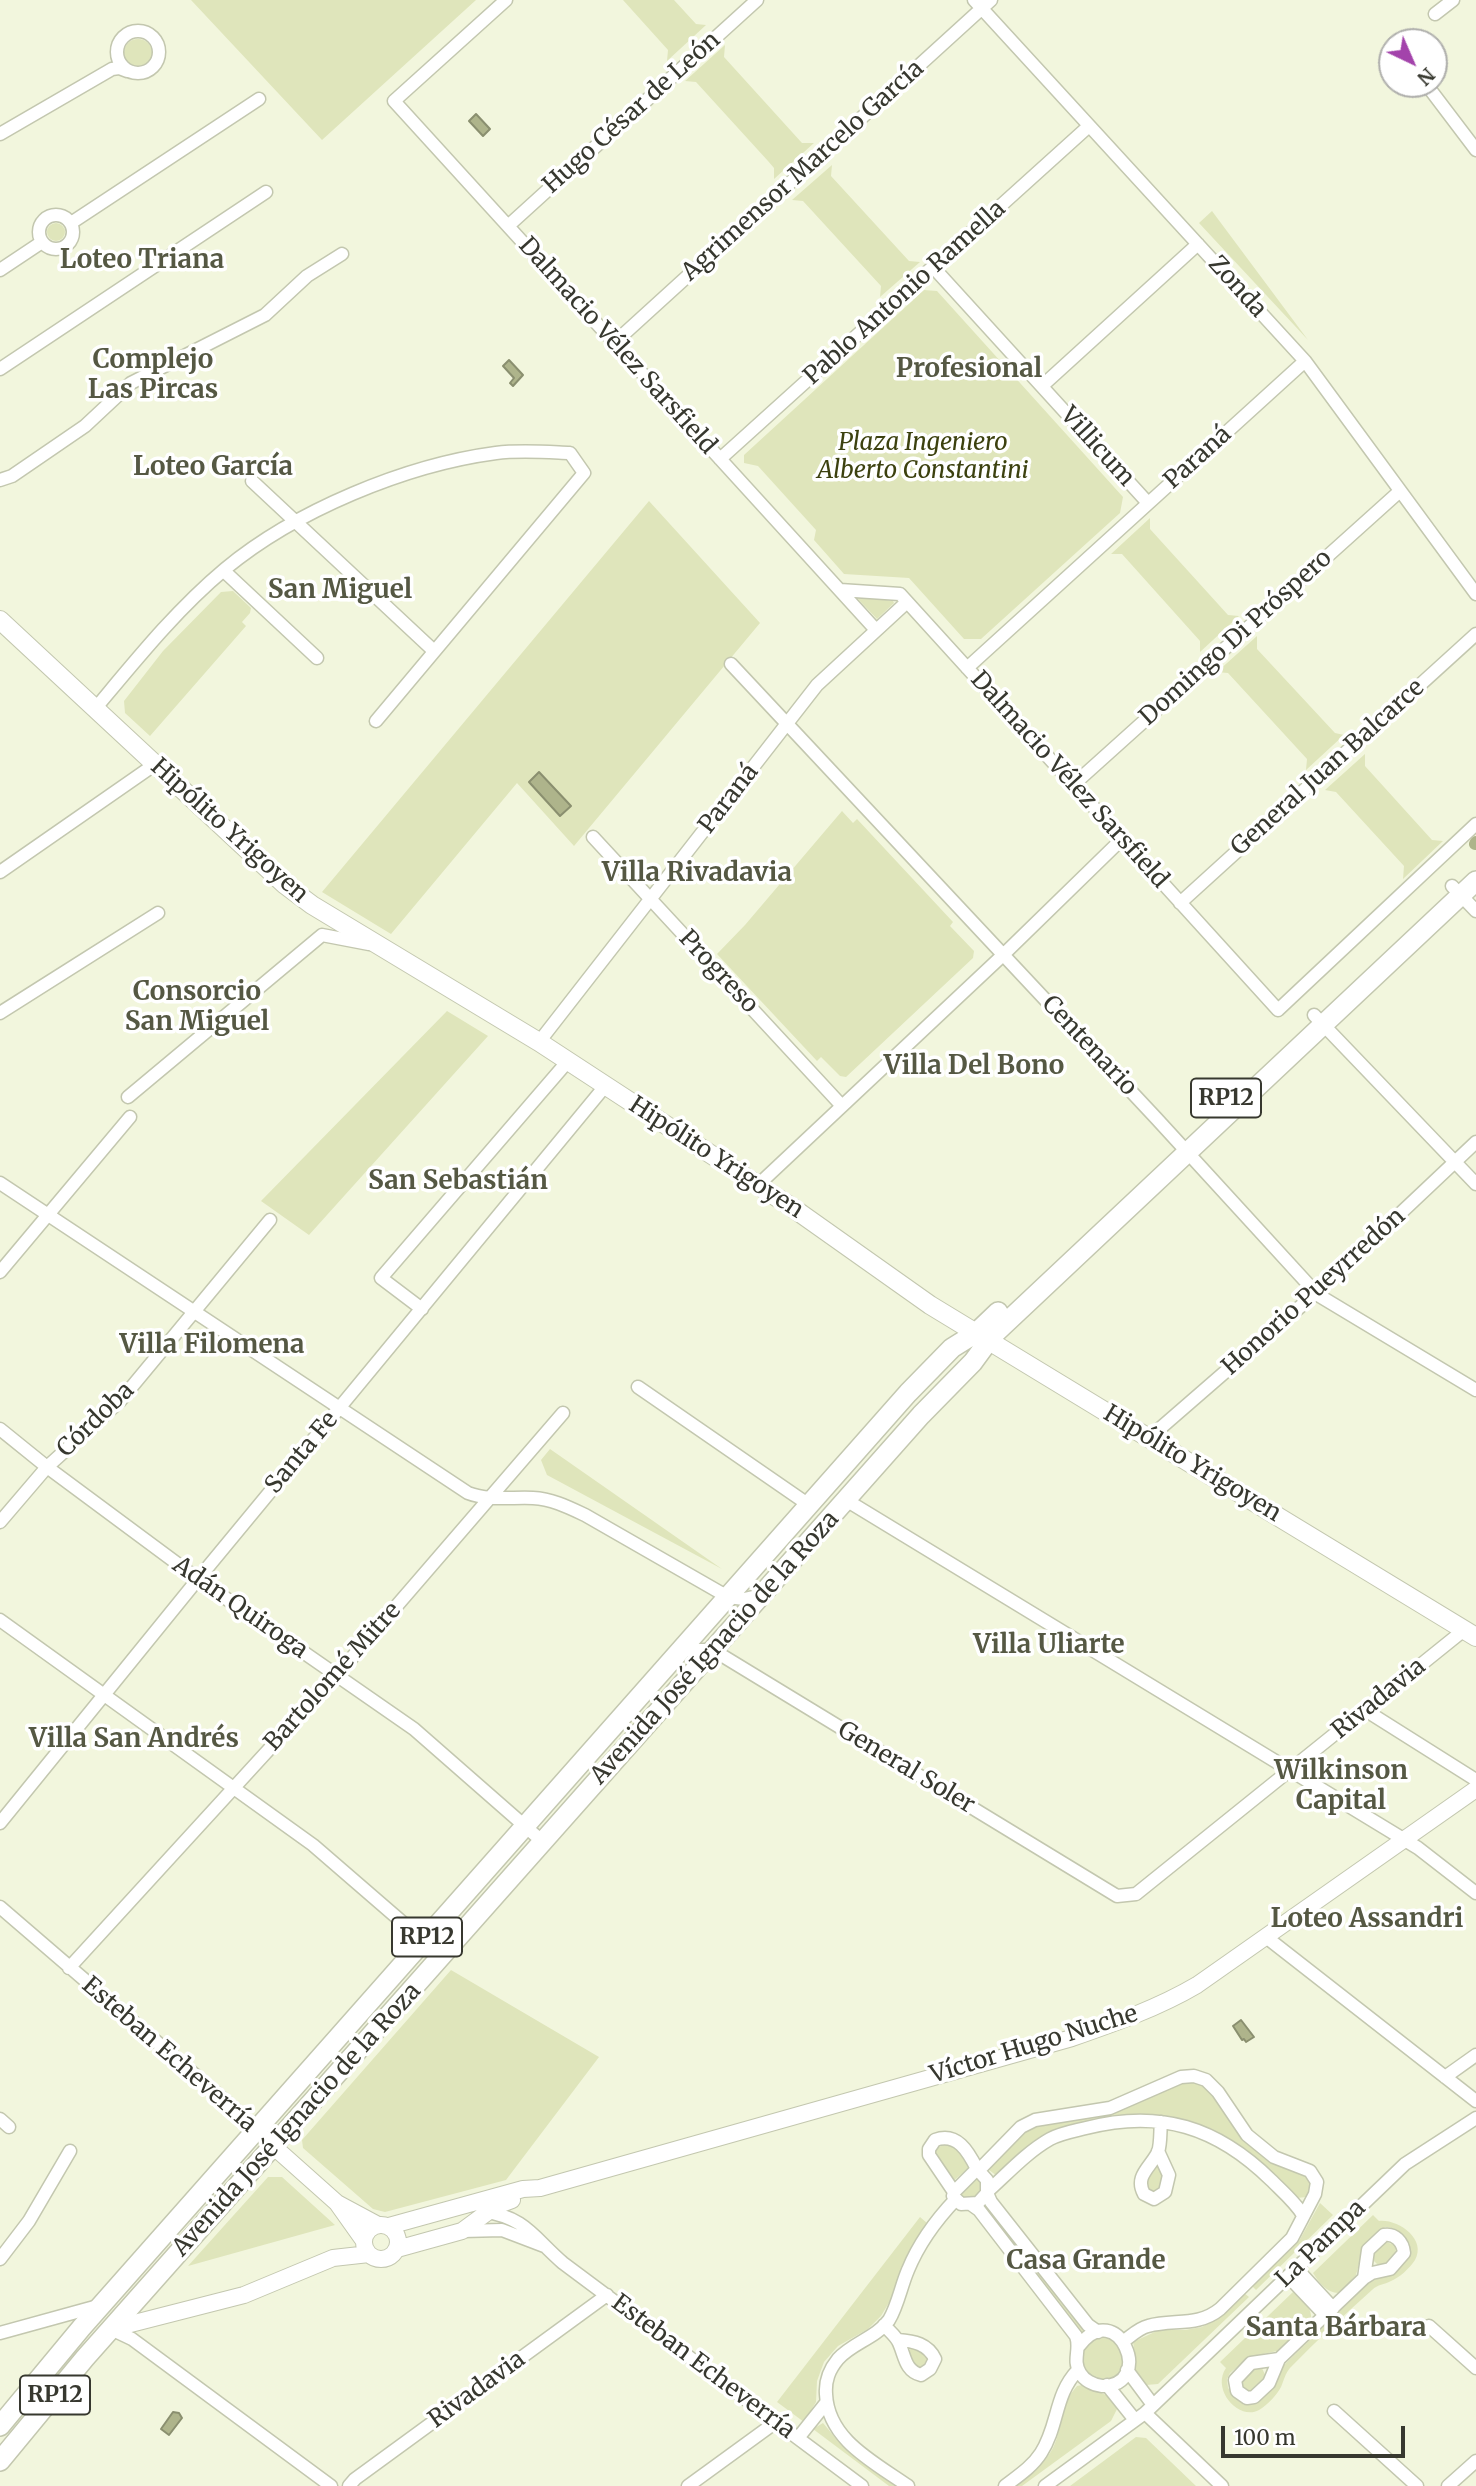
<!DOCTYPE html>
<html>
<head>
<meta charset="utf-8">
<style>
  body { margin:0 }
  #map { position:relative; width:1476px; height:2486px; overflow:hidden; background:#f2f6dd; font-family:Merriweather,serif }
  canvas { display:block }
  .north { position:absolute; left:1378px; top:28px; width:70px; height:70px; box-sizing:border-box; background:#fff; border:2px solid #afafac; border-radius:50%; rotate:136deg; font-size:19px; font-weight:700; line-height:28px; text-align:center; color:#37382f }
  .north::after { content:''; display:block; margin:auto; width:24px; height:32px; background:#a343ab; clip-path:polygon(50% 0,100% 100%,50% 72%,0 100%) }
  .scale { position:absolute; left:1221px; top:2426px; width:184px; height:32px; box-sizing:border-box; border:4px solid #37382f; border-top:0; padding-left:9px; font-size:21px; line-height:24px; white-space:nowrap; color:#37382f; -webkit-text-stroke:5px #fff; paint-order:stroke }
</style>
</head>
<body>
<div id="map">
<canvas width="1476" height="2486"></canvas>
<div class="north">N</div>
<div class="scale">100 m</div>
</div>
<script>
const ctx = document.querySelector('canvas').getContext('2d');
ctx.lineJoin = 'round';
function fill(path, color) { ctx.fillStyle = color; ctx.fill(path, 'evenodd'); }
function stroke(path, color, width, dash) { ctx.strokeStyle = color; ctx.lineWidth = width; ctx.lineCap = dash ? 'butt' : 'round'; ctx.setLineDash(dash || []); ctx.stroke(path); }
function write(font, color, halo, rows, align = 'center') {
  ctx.font = font + ' Merriweather,serif'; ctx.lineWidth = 7; ctx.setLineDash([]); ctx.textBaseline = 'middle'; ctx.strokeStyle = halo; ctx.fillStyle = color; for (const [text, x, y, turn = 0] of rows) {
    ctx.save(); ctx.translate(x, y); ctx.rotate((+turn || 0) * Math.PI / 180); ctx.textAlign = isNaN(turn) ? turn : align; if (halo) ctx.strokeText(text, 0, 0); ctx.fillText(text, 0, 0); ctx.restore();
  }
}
const green = new Path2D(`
  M 191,0 L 476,0 L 322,140 Z
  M 623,0 L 674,0 L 696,24 L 706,25 L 667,61 L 668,50 Z
  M124 53a14 14 0 1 1 28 0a14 14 0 1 1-28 0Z
  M 725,45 L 724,57 L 802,143 L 814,143 L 774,179 L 774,168 L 768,161 L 696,82 L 685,81 Z
  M 832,165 L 831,176 L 909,261 L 920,262 L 880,297 L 881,286 L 803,201 L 792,200 Z
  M 1212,211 L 1308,340 L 1199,223 Z
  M47 232a9 9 0 1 1 18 0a9 9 0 1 1-18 0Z
  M 924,290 L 937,291 L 1123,497 L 1120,513 L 981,639 L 964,639 L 909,578 L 844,574 L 814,540 L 816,530 L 758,466 L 744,463 L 744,455 Z
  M 649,501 L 760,623 L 574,846 L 517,783 L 391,934 L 322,892 Z
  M 1150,518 L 1150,529 L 1228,615 L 1239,616 L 1200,652 L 1200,641 L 1122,554 L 1111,554 Z
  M 233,591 L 251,608 L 250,613 L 242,622 L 246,626 L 150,736 L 125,713 L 124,701 L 163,651 L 221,592 Z
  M 858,596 L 893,601 L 894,603 L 877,619 L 857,598 Z
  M 1257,636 L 1257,649 L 1335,733 L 1344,735 L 1306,770 L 1307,759 L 1228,673 L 1217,672 Z
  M 1365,754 L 1365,766 L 1432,840 L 1443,841 L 1403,879 L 1404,866 L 1336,792 L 1325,790 Z
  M 842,811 L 853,823 L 857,819 L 953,922 L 950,926 L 974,951 L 973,958 L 846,1077 L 840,1076 L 821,1057 L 817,1061 L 717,954 L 745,925 Z
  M 447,1011 L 488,1036 L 309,1235 L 261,1201 Z
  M 550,1449 L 722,1569 L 547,1475 L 541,1460 Z
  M 451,1970 L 599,2057 L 506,2180 L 385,2212 L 373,2209 L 303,2148 L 302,2140 Z
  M 1178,2081 L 1200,2082 L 1216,2097 L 1241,2135 L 1306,2175 L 1312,2184 L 1306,2197 L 1297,2198 L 1247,2150 L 1225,2137 L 1188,2122 L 1055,2132 L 997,2176 L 989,2170 L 989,2164 L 1033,2125 L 1059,2122 Z
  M 945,2144 L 955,2146 L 971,2166 L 952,2182 L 934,2154 L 937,2148 Z
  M 1157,2165 L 1162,2175 L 1161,2187 L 1154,2192 L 1151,2192 L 1147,2187 L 1147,2177 Z
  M 979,2176 L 984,2184 L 978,2199 L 964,2198 L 960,2195 L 960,2189 Z
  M 268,2177 L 282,2177 L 335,2225 L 188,2266 Z
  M 1320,2203 L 1333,2215 L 1256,2290 L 1252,2286 L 1299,2241 Z
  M 988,2208 L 1084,2330 L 1083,2333 L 1082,2334 L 987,2211 Z
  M 1373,2215 L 1379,2221 C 1398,2219 1427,2239 1415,2260 C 1410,2268 1399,2278 1391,2281 C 1384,2285 1378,2284 1372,2290 C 1344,2315 1316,2341 1290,2368 C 1285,2374 1284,2380 1281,2387 C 1277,2395 1267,2405 1259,2410 C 1239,2421 1211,2390 1226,2368 L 1220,2362 L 1293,2292 C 1302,2299 1313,2308 1311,2320 L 1277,2351 L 1249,2357 L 1230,2373 L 1227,2379 L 1228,2388 L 1244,2405 L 1257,2404 L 1274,2387 L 1283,2366 L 1370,2282 C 1375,2279 1380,2279 1386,2276 C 1402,2270 1418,2252 1404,2238 C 1398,2231 1394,2227 1385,2227 L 1364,2245 L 1356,2275 L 1340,2293 C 1328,2294 1319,2283 1313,2273 Z
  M 920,2217 L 927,2223 L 908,2253 L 890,2301 L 881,2316 L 868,2329 L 838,2346 L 824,2362 L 817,2381 L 816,2402 L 804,2422 L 777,2402 Z
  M 1386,2242 L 1395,2245 L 1396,2252 L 1386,2263 L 1378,2265 L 1372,2259 L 1373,2252 Z
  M 1244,2293 L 1249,2297 L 1158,2384 L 1146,2385 L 1133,2369 L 1135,2354 L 1133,2342 L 1159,2330 L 1185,2330 L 1202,2327 L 1220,2316 Z
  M1082 2359a21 21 0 1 1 42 0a21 21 0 1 1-42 0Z
  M 912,2347 L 924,2352 L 929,2361 L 921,2369 L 911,2361 L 909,2351 Z
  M 1254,2367 L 1262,2368 L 1266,2377 L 1253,2390 C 1246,2391 1241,2388 1242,2380 Z
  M 1082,2385 L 1106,2395 L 1118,2407 L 1111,2421 L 1022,2486 L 1013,2486 C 1028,2475 1044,2465 1053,2448 C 1064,2425 1058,2407 1077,2386 Z
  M 823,2423 L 838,2441 L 898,2486 L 889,2486 L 813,2429 Z
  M 1136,2437 L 1146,2438 L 1196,2486 L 1070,2486 Z`);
const water = new Path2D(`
  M 476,114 L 490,129 L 483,136 L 469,121 Z
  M 509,360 L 523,375 L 513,386 L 510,383 L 514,378 L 503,366 Z
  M 539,772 L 571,806 L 560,816 L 529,782 Z
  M 1241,2020 L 1254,2037 L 1246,2042 L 1244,2039 L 1242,2040 L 1233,2026 Z
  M 173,2412 L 179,2413 L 182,2418 L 169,2435 L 161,2429 Z`);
const canal = new Path2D(`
  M 1475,844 L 1476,842`);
const minor = new Path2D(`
  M 506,0 L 394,101 L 876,630
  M 974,0 L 1305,361 L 1476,594
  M 1435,14 L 1453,0
  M117 52a21 21 0 1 1 42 0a21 21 0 1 1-42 0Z
  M 1426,84 L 1476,150
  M 0,134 L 112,69 L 119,68 L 127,71
  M39 232a17 17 0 1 1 34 0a17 17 0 1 1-34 0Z
  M 71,223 L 259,99
  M 508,226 L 757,0
  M 933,267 L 1148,503
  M 0,270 L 42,242
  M 614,343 L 991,0
  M 0,369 L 266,192
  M 1042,386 L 1198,244
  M 720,459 L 1089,126
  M 0,480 L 12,476 L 85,426 L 131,383 L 265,315 L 307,276 L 342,254
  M 252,481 L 434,651
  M 224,571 L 317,658
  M 840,590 L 900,594 L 1278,1010 L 1476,824
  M 731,664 L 1156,1118 L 1318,1295 L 1476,1390
  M 967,668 L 1305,361
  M 95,709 C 136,660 176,610 225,569 C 295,511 405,465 496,453 C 520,450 546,452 570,453 L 584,473 L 376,721
  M 1073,785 L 1400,491
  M 593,837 L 842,1106
  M 0,872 L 154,765
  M 1452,886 L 1476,911
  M 1180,903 L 1476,634
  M 0,1013 L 158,913
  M 1314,1015 L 1476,1184
  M 539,1042 L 817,685 L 907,602
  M 128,1097 L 322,935 L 369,944
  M 0,1183 L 468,1493 C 489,1501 511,1497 533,1498 C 552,1499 568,1507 585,1515 L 728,1597 L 744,1599 L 762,1595
  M 758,1185 L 1003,955 L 1122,839
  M 0,1272 L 130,1117
  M 422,1309 L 381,1278 L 568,1061
  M 638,1387 L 809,1505
  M 0,1429 L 47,1467 L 198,1579 L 414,1729 L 543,1842
  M 1149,1438 L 1316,1293 L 1476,1142
  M 846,1500 L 1418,1848 L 1476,1893
  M 0,1522 L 47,1467 L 120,1401 L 270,1220
  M 0,1620 L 313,1845 L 424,1941
  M 681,1650 L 713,1650 L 1117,1896 L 1136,1894 L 1464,1630
  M 1365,1710 L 1476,1780
  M 0,1823 L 198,1579 L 606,1085
  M 0,1907 L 237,2111 L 273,2146
  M 1266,1937 L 1476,2101
  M 69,1968 L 337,1675 L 563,1413
  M 1445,2077 L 1476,2055
  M 0,2119 L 9,2127
  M 1158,2151 L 1169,2175 L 1165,2192 L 1154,2199 L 1144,2194 C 1134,2176 1151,2167 1158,2152 C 1161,2144 1160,2131 1161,2122
  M 977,2169 L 987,2180 L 987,2193 L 978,2203 L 961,2204 L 953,2196 L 954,2192 Z
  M 979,2170 L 1021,2127 L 1035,2120 L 1110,2108 L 1181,2077 L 1194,2076 L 1206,2080 L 1218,2092 L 1247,2135 L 1274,2157 L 1310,2171 L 1317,2182 L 1315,2194 L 1292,2238 L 1220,2309 C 1198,2327 1174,2319 1148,2326 C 1139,2328 1131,2336 1124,2341
  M 988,2191 C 1007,2174 1027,2152 1050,2139 C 1061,2133 1074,2131 1086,2128 C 1160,2109 1217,2127 1271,2180 C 1282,2191 1295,2202 1303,2215
  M 954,2192 L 929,2155 L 929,2149 L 935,2140 C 957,2132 968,2151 977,2169
  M 987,2193 L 991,2202 L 1088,2325 L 1098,2332
  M 972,2205 L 979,2210 L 1076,2336 C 1081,2349 1072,2360 1080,2373 C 1084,2380 1093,2385 1102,2386 C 1157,2386 1117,2295 1079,2346
  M 483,2211 C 526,2218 532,2236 563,2263 L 862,2486
  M 462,2231 L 502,2230 L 544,2246
  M 0,2259 L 29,2221 L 70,2151
  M 1296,2268 L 1333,2308
  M 1288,2276 L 1325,2315
  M 884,2325 C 889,2331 896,2336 899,2343 C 905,2356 905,2371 921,2375 L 930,2369 L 935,2359 C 928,2344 914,2341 898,2340
  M 1429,2326 L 1476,2368
  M 111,2329 L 132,2339 L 331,2486
  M 0,2333 L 98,2306
  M 1279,2359 L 1251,2363 L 1235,2380 L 1237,2391 L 1247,2398 L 1254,2397 L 1269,2383 L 1279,2359 L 1364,2278 L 1372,2273 L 1390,2269 L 1404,2253 C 1403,2242 1395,2233 1384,2235 L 1368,2250 L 1364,2278
  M 1127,2370 L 1153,2405
  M 1107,2385 L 1135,2420
  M 1334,2411 L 1417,2486
  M 1145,2413 L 1222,2486
  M 798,2438 L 826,2403
  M 349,2486 L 355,2479 L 607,2295
  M 688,2486 L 776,2422
  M 908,2486 C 874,2462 828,2440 826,2394 C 825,2380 829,2370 838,2359 C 852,2343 876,2338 889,2320 C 898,2305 901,2286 908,2270 C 919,2243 936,2220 956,2199
  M 1005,2486 C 1018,2476 1032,2467 1041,2453 C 1059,2425 1054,2395 1078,2370
  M 1045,2486 L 1145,2413 L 1405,2164 L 1476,2118
  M 1448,2486 L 1476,2461`);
const tertiary = new Path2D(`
  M 273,2146 L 337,2203 L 364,2241
  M 337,2203 L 378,2225
  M364 2242a17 17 0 1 1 34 0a17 17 0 1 1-34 0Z
  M 389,2226 L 523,2189 L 540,2188 L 1072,2038 C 1115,2023 1158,2008 1197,1985 L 1476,1789
  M 397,2249 L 462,2231 L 496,2206 L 512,2200
  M 111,2329 L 244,2295 L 333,2258 L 369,2254`);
const secondary = new Path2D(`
  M 0,620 L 284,884 L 312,905 L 539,1042 L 793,1208 L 930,1305 L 1476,1637`);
const primary = new Path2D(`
  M 0,2426 L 82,2327 L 908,1393 L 952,1348 L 976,1333 L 998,1312
  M 0,2461 L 85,2358 L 921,1415 L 973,1362 L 992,1336 L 1476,881`);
const shields = [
  [1226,1098,70],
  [427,1937,70],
  [55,2395,70]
];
const shieldNames = [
  ["RP12",1226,1098],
  ["RP12",427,1937],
  ["RP12",55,2395]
];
const streetNames = [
  ["Hugo César de León",632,113,-42],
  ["Agrimensor Marcelo García",803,171,-42],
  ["Zonda",1237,287,48],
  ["Pablo Antonio Ramella",905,293,-42],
  ["Dalmacio Vélez Sarsfield",617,346,48],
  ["Villicum",1097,447,48],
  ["Paraná",1198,458,-42],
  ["Domingo Di Próspero",1236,638,-42],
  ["General Juan Balcarce",1328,768,-42],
  ["Dalmacio Vélez Sarsfield",1069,780,48],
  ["Paraná",729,799,-52],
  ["Hipólito Yrigoyen",229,831,42],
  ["Progreso",718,972,47],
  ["Centenario",1089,1046,47],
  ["Hipólito Yrigoyen",716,1158,33],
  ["Honorio Pueyrredón",1314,1292,-42],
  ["Córdoba",96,1420,-44],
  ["Santa Fe",302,1453,-50],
  ["Hipólito Yrigoyen",1192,1464,31],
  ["Adán Quiroga",240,1608,35],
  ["Avenida José Ignacio de la Roza",715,1648,-48],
  ["Bartolomé Mitre",333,1677,-48],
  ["Rivadavia",1379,1699,-39],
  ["General Soler",906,1768,31],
  ["Víctor Hugo Nuche",1034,2045,-17],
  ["Esteban Echeverría",169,2055,41],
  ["Avenida José Ignacio de la Roza",297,2120,-48],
  ["La Pampa",1321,2244,-44],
  ["Esteban Echeverría",703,2367,37],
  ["Rivadavia",477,2390,-36]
];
const parkNames = [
  ["Plaza Ingeniero",923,443],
  ["Alberto Constantini",923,471]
];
const neighbourhoodNames = [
  ["Loteo Triana",142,261],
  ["Complejo",153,361],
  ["Las Pircas",153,391],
  ["Profesional",969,370],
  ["Loteo García",213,468],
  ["San Miguel",340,591],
  ["Villa Rivadavia",697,874],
  ["Consorcio",197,993],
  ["San Miguel",197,1023],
  ["Villa Del Bono",974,1067],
  ["San Sebastián",458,1182],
  ["Villa Filomena",212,1346],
  ["Villa Uliarte",1049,1646],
  ["Villa San Andrés",134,1740],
  ["Wilkinson",1341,1772],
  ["Capital",1341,1802],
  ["Loteo Assandri",1367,1920],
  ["Casa Grande",1086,2262],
  ["Santa Bárbara",1336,2329]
];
fill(green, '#dfe5bb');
fill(water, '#aeb48b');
stroke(water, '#8a8f6f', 2);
stroke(canal, '#aeb48b', 12);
stroke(minor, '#c3c7af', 15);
stroke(tertiary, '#c3c7af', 18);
stroke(secondary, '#c3c7af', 20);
stroke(primary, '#c3c7af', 22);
stroke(minor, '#fff', 12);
stroke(tertiary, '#fff', 16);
stroke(secondary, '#fff', 18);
stroke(primary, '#fff', 19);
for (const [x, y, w] of shields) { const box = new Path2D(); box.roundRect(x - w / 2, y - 19.5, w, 39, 5); ctx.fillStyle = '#fff'; ctx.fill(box); stroke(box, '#37382f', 2); }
write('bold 23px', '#37382f', null, shieldNames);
write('24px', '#37382f', '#fff', streetNames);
write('italic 24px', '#3c410f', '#fff', parkNames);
write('bold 26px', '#555843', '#fff', neighbourhoodNames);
</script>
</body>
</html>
